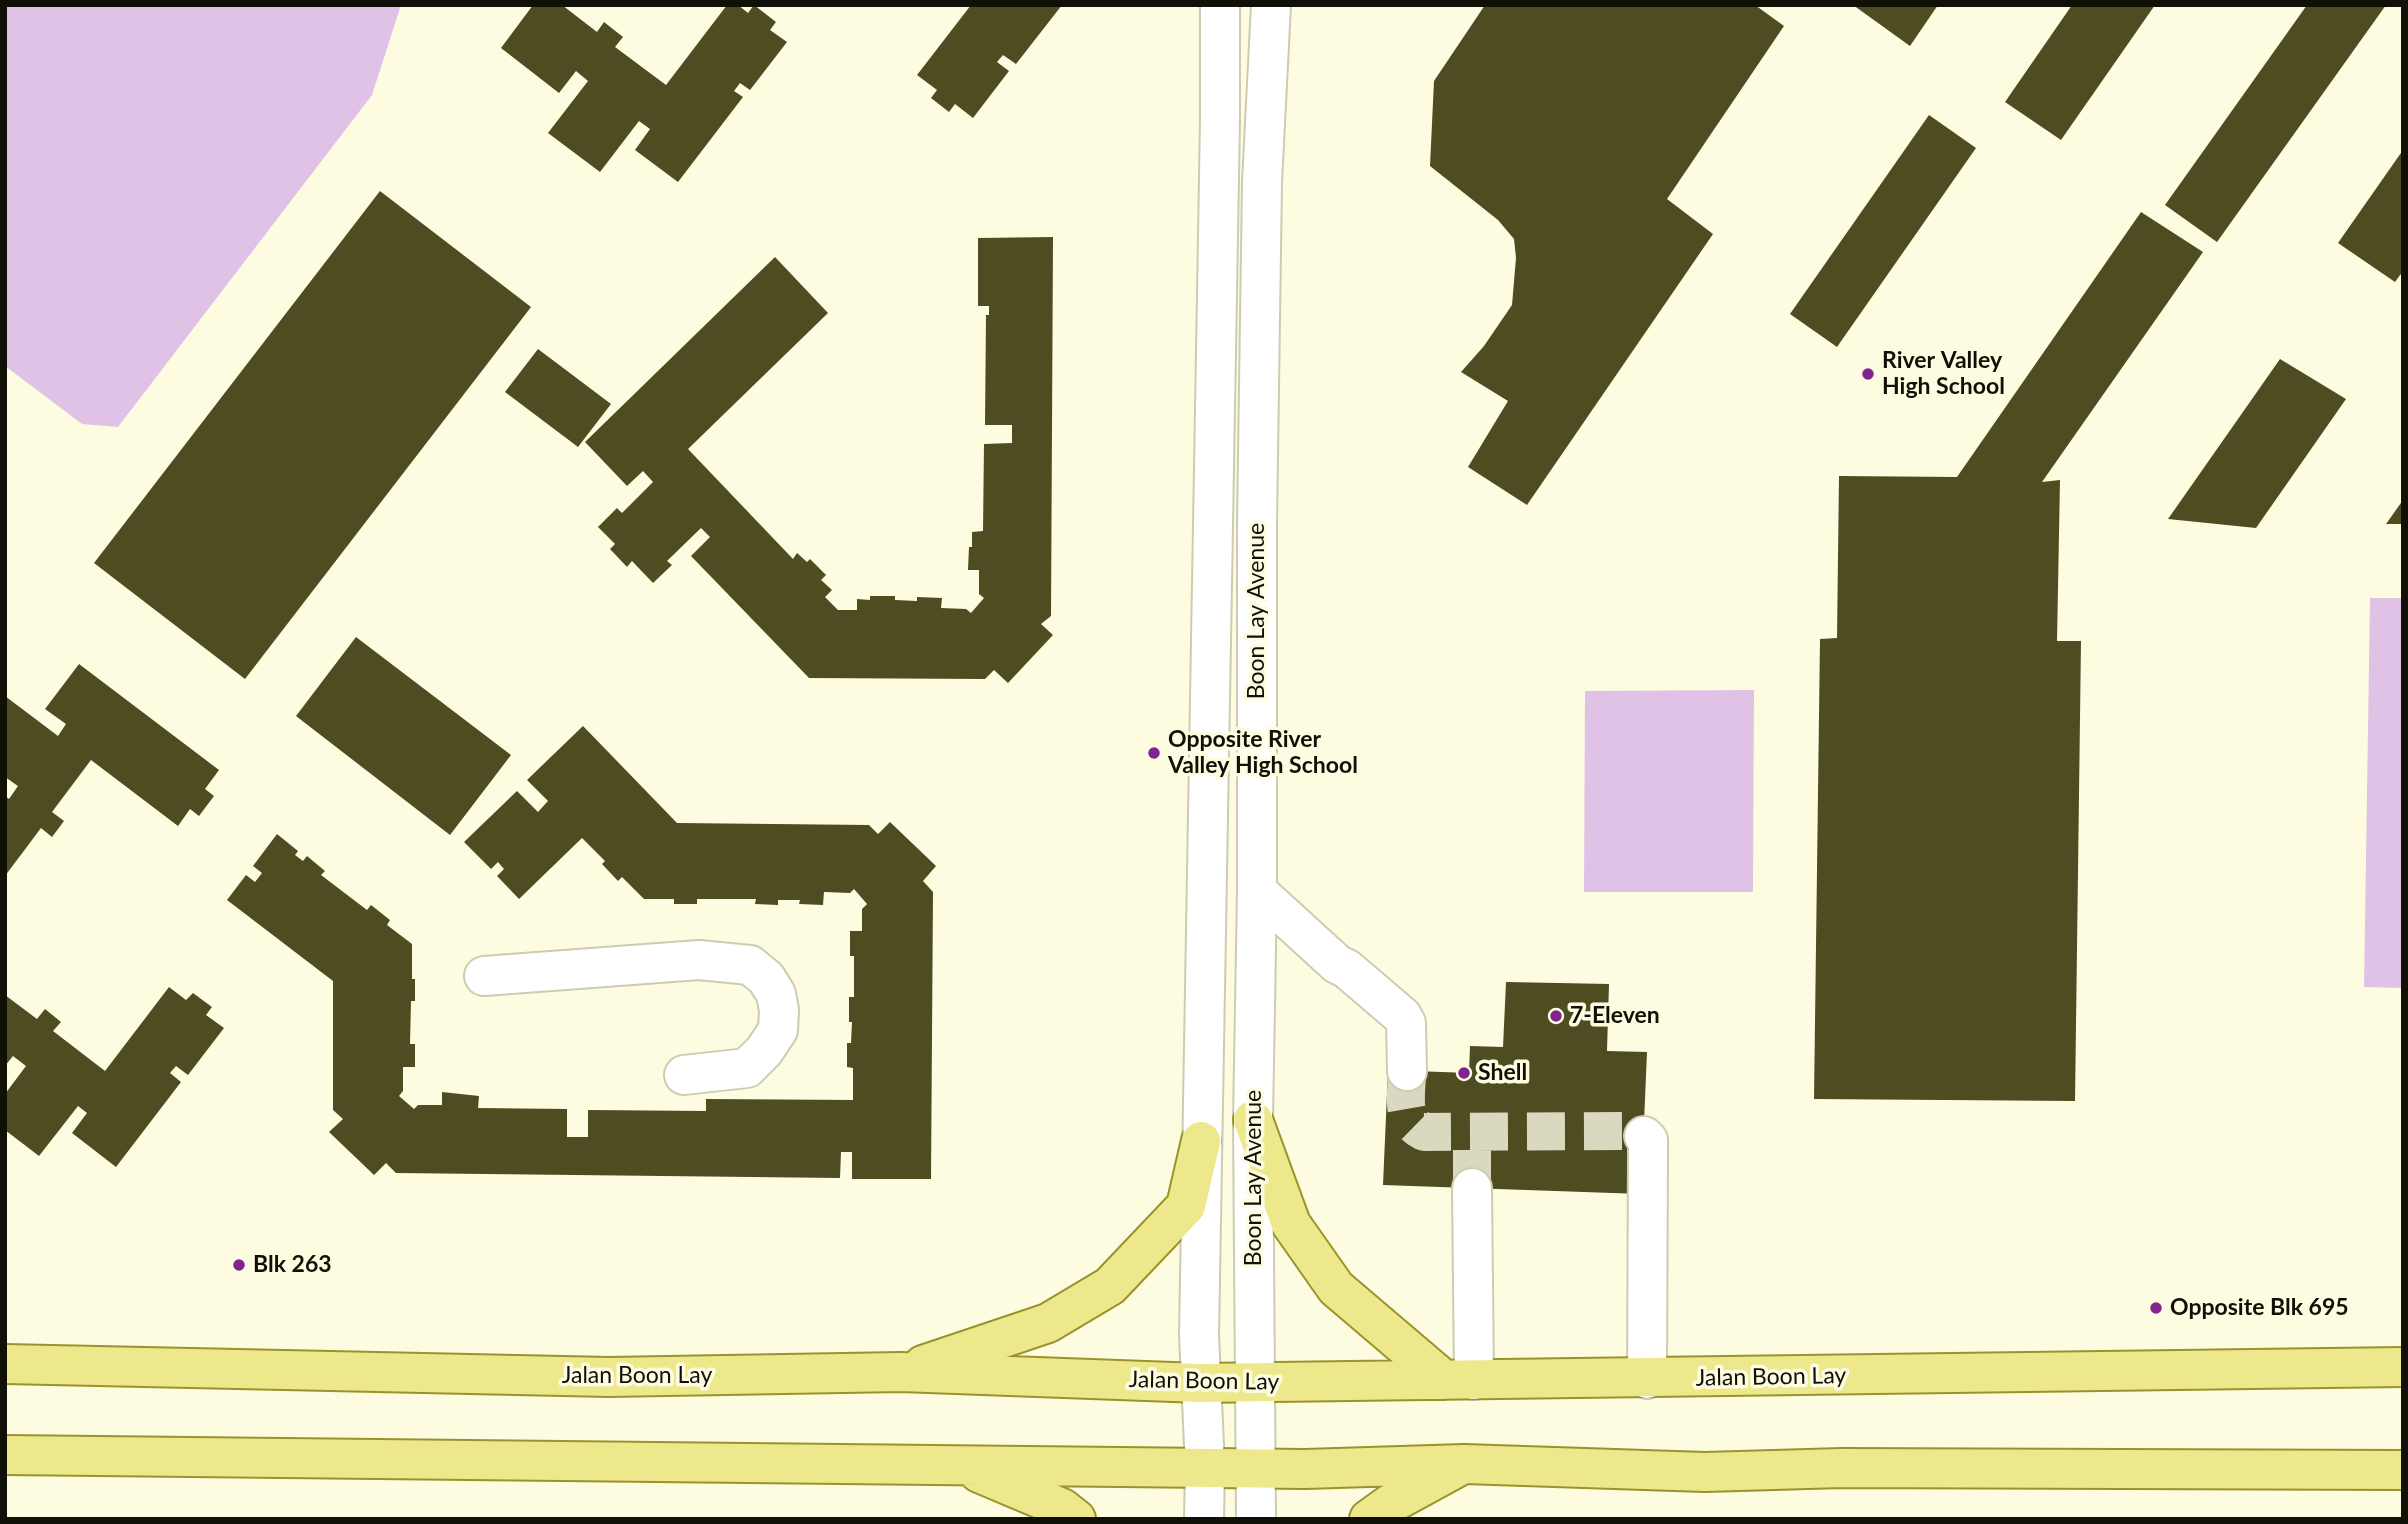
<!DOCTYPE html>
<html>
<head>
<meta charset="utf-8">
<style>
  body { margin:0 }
  #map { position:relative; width:2408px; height:1524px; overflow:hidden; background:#fdfce1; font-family:Lato,sans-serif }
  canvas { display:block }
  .frame { position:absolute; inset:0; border:7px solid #111007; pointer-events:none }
</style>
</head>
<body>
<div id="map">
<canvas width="2408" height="1524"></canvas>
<div class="frame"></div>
</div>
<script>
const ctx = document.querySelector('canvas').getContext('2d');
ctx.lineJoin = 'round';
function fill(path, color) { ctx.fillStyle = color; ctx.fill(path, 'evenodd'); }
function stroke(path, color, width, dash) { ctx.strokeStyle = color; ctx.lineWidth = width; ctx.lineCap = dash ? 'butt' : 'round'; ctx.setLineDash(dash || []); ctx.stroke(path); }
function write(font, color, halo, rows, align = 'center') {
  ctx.font = font + ' Lato,sans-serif'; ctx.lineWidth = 7; ctx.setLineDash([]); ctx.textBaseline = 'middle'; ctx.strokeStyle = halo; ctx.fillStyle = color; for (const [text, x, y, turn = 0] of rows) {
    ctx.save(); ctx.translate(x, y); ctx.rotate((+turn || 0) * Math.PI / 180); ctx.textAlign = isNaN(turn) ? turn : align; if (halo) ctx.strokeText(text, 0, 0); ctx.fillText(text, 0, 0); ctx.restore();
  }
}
const green = new Path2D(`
  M 5,5 L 401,5 L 372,95 L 118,427 L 82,424 L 5,366 Z
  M 2370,598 L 2403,598 L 2403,988 L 2364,987 Z
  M 1754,690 L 1753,892 L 1584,892 L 1585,691 Z`);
const building = new Path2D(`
  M 533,5 L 562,5 L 597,32 L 604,22 L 623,37 L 615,47 L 666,85 L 727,5 L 738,5 L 748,13 L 754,5 L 776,22 L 770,30 L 787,42 L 750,90 L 740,83 L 734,91 L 743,97 L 678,182 L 635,150 L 650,129 L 639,121 L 600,172 L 548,133 L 588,81 L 576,71 L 559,93 L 501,48 Z
  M 971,5 L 1062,5 L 1016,64 L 1003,55 L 997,62 L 1009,71 L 973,118 L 955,104 L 949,112 L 931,98 L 937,90 L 917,75 Z
  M 1485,5 L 1755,5 L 1784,26 L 1667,199 L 1713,234 L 1527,505 L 1468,467 L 1508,401 L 1461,372 L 1484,346 L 1512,305 L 1516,258 L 1514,239 L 1498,220 L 1430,166 L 1434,81 Z
  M 1853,5 L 1938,5 L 1910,46 Z
  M 2072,5 L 2155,5 L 2061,140 L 2005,102 Z
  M 2307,5 L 2386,5 L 2217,242 L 2165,205 Z
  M 1929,115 L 1976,148 L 1837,347 L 1790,314 Z
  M 2403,150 L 2403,271 L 2395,282 L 2338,243 Z
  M 380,191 L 531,307 L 245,679 L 94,563 Z
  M 2141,212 L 2203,252 L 2042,482 L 2060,480 L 2057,641 L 2081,641 L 2075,1101 L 1814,1099 L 1820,639 L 1837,638 L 1839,476 L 1957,477 Z
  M 1053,237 L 1051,616 L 1041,624 L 1053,635 L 1008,683 L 994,670 L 985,679 L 809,678 L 691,556 L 710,537 L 701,528 L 667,561 L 672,565 L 653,583 L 632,561 L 627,567 L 610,549 L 615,544 L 598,527 L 617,508 L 622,513 L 653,482 L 643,471 L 627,486 L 585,442 L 775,257 L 828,313 L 688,449 L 793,559 L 797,553 L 807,562 L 810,559 L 826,575 L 821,580 L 832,590 L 825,597 L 838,610 L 857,610 L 857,599 L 870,600 L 870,596 L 895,596 L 895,600 L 917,601 L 917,597 L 942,598 L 941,608 L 966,609 L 971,613 L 984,598 L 979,594 L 979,570 L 968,570 L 969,547 L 972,547 L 972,532 L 983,531 L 984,444 L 1012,443 L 1012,425 L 985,425 L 986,315 L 989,315 L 989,306 L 978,306 L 978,238 Z
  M 538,349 L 611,404 L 578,447 L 505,392 Z
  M 2280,359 L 2346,399 L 2256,528 L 2168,519 Z
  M 2403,500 L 2403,524 L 2386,524 Z
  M 356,637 L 511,755 L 450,835 L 296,716 Z
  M 79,664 L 219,770 L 205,789 L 214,796 L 199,816 L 190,809 L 178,826 L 91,760 L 52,812 L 64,821 L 52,837 L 41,828 L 5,876 L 5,796 L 9,799 L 18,786 L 5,777 L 5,696 L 58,736 L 66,724 L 45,709 Z
  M 583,726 L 677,823 L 869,825 L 878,834 L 890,822 L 936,866 L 923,881 L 933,892 L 931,1179 L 852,1179 L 852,1152 L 841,1152 L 840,1178 L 396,1173 L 386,1163 L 374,1175 L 329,1132 L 343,1119 L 333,1110 L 333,981 L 227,900 L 246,875 L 255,882 L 262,873 L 253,866 L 277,834 L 298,851 L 295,855 L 303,861 L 307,856 L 325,871 L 321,875 L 367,910 L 371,905 L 390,920 L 387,925 L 412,944 L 412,979 L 415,979 L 415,1001 L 411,1001 L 410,1044 L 415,1044 L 415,1067 L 403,1067 L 403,1091 L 399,1096 L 414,1109 L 418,1105 L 442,1105 L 442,1092 L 479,1096 L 478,1108 L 567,1109 L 567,1137 L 588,1137 L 588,1110 L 706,1111 L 706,1099 L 853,1100 L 853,1068 L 847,1067 L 847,1043 L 851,1043 L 852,1022 L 849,1022 L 849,997 L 854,997 L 854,956 L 850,956 L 850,931 L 862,931 L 862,909 L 867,904 L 854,889 L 850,893 L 824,892 L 823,905 L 799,904 L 800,900 L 778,900 L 778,905 L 755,904 L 756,899 L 697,899 L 697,904 L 674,904 L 674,899 L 644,899 L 622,877 L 618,881 L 602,864 L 605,861 L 582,838 L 519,899 L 497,876 L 504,869 L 498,862 L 491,869 L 464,842 L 517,791 L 538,812 L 548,801 L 527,780 Z
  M 1506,982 L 1609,984 L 1607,1051 L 1647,1052 L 1641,1194 L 1383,1185 L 1388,1070 L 1469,1073 L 1470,1046 L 1503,1047 Z
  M 169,987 L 186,1000 L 193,993 L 212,1007 L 206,1015 L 224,1028 L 188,1075 L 176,1066 L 170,1073 L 181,1082 L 116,1167 L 72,1133 L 87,1113 L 78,1106 L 39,1156 L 5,1130 L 5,1094 L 26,1066 L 13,1056 L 5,1066 L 5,995 L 37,1019 L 45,1009 L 61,1022 L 53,1031 L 105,1071 Z`);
const minorTunnel = new Path2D(`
  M 1407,1071 C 1407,1096 1399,1119 1424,1132 L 1636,1131 L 1644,1136
  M 1472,1188 L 1472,1132`);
const minor = new Path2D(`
  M 1257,891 L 1337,964 L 1347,969 L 1402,1016 L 1406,1023 L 1407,1071
  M 484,976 L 699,960 L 750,965 L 766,978 L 776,994 L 779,1010 L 778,1030 L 764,1051 L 747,1068 L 684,1075
  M 1644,1136 L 1648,1140 L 1648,1150 L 1647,1379
  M 1472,1188 L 1474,1380
  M 1204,1519 L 1205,1467 L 1199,1335 L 1220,120 L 1220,5
  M 1256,1519 L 1253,1120 L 1257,891 L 1257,525 L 1262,182 L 1271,5`);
const major = new Path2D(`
  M 1253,1120 L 1291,1224 L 1336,1288 L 1444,1380
  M 5,1364 L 609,1377 L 901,1372 L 1200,1383 L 2403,1367
  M 923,1365 L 1048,1323 L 1110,1286 L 1186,1206 L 1201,1141
  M 5,1455 L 1305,1469 L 1464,1464 L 1705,1472 L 1842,1468 L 2403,1470
  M 979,1473 L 1062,1508 L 1076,1519
  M 1369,1519 L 1390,1504 L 1456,1468`);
const markers = [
  [1868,374,7,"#812490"],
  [1154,753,7,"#812490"],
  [1556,1016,7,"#812490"],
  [1464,1073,7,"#812490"],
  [239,1265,7,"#812490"],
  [2156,1308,7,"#812490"]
];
const poiNames = [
  ["River Valley",1882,361],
  ["High School",1882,387],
  ["Opposite River",1168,740],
  ["Valley High School",1168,766],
  ["7-Eleven",1570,1016],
  ["Shell",1478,1073],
  ["Blk 263",253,1265],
  ["Opposite Blk 695",2170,1308]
];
const streetNames = [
  ["Boon Lay Avenue",1257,611,-90],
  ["Boon Lay Avenue",1254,1178,-90],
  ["Jalan Boon Lay",637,1376],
  ["Jalan Boon Lay",1771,1377,-1],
  ["Jalan Boon Lay",1204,1381,1]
];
fill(green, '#e0c2e6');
fill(building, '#4e4c21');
stroke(minorTunnel, '#dad9c0', 38, [38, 19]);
stroke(minor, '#cdccb3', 42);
stroke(major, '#9a932b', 42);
stroke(minor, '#fff', 38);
stroke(major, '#eee88c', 38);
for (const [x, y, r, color] of markers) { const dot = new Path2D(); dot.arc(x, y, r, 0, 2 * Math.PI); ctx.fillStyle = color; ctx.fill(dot); stroke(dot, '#fdfce1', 2.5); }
write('bold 23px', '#111007', '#fdfce1', poiNames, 'left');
write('23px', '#111007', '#fdfce1', streetNames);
</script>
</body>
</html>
